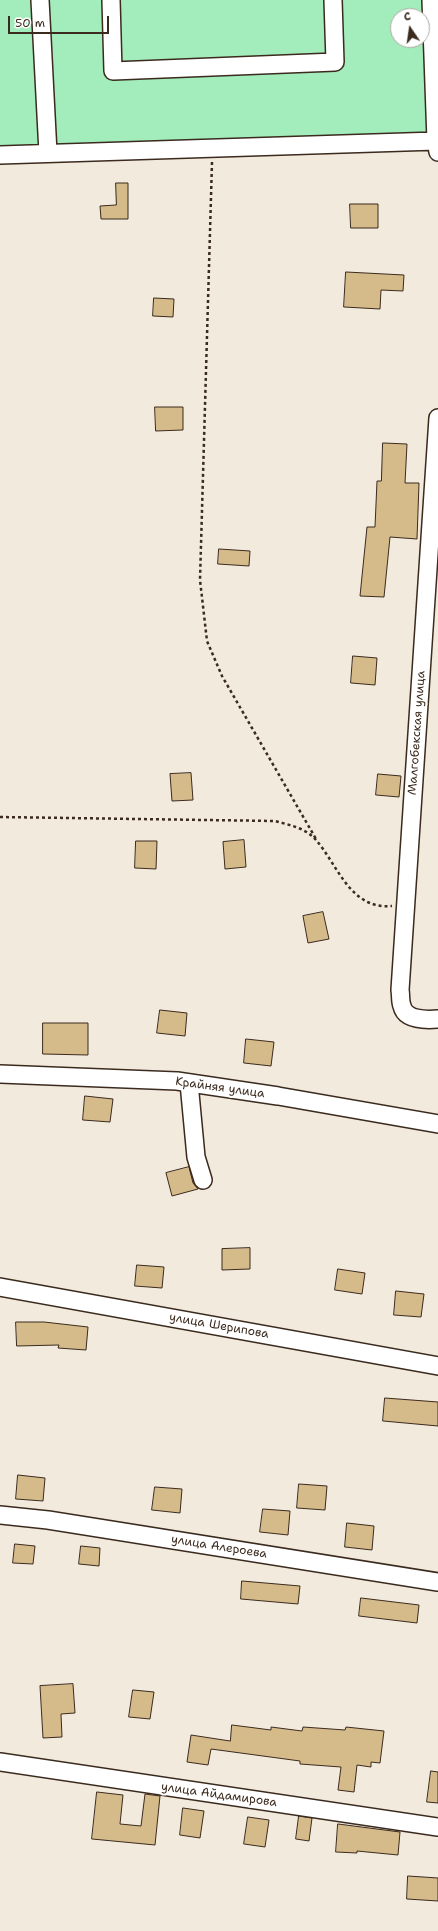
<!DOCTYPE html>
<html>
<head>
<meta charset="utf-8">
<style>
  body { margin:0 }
  #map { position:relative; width:438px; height:1931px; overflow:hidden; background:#f2eadc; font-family:"Shantell Sans",sans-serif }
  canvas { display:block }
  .north { position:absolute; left:390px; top:8px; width:40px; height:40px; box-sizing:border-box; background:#fff; border:1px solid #b1aaa5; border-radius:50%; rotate:347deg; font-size:11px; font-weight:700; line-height:16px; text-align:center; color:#3b2a1e }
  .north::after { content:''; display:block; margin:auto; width:14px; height:18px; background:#3b2a1e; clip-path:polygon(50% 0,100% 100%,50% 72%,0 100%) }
  .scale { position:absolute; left:8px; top:16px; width:101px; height:18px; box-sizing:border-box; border:2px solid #3b2a1e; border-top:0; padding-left:5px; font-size:12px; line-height:14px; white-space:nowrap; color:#3b2a1e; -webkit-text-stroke:3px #fff; paint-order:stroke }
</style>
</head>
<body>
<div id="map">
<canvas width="438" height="1931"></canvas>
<div class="north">С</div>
<div class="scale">50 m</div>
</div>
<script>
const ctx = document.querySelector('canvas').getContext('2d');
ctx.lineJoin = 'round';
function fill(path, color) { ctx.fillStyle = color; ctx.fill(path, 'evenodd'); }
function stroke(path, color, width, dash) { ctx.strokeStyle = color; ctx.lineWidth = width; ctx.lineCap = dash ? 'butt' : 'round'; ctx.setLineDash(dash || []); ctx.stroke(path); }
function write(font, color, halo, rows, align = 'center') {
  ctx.font = font + ' "Shantell Sans",sans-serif'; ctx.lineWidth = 4; ctx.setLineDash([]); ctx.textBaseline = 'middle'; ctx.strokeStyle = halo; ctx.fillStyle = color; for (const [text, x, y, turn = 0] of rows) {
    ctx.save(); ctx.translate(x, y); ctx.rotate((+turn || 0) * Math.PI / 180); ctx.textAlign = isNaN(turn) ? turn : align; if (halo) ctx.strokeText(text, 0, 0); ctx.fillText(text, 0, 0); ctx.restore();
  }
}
const green = new Path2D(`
  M 0,0 L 431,0 L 436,141 L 0,155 ZM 398,16 L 422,16 L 422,40 L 398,40 Z`);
const building = new Path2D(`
  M 116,183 L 128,183 L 128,219 L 101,219 L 100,206 L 116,205 Z
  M 350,204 L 378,204 L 378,228 L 351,228 Z
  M 346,272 L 404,275 L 403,291 L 381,290 L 380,309 L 344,307 Z
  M 154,298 L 174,299 L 173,317 L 153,316 Z
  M 155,407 L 183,407 L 183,430 L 156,431 Z
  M 383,443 L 407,444 L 405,483 L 419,483 L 417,539 L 390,537 L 384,597 L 360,596 L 367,527 L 375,527 L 377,481 L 381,481 Z
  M 219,549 L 250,551 L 249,566 L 218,564 Z
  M 353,656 L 377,658 L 375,685 L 351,683 Z
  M 191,773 L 193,800 L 172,801 L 170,774 Z
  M 378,774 L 401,776 L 399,797 L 376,795 Z
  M 244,840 L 246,867 L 225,869 L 223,842 Z
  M 136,841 L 157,841 L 156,869 L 135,868 Z
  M 323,912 L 329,939 L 308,943 L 303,916 Z
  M 160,1010 L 187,1013 L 185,1036 L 157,1033 Z
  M 43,1023 L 88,1023 L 88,1055 L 43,1054 Z
  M 246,1039 L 274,1042 L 271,1066 L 244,1063 Z
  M 85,1096 L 113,1099 L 110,1122 L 83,1120 Z
  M 189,1167 L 193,1183 L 198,1189 L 172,1196 L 166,1173 Z
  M 250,1248 L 250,1269 L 222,1270 L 222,1249 Z
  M 137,1265 L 164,1267 L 162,1288 L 135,1286 Z
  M 338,1269 L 365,1273 L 362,1294 L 335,1290 Z
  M 396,1291 L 424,1294 L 421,1317 L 394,1315 Z
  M 16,1322 L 44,1322 L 88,1327 L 86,1350 L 58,1348 L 59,1345 L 17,1346 Z
  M 385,1398 L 438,1402 L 438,1426 L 383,1421 Z
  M 18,1475 L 45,1478 L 43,1501 L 16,1499 Z
  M 299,1484 L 327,1486 L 325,1510 L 297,1508 Z
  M 155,1487 L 182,1489 L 180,1513 L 152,1510 Z
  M 263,1509 L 290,1511 L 288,1535 L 260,1532 Z
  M 347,1523 L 374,1526 L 372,1550 L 345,1547 Z
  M 15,1544 L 35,1546 L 33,1564 L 13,1563 Z
  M 81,1546 L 100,1548 L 99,1566 L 79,1564 Z
  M 242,1581 L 300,1586 L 298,1604 L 241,1599 Z
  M 361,1598 L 419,1605 L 417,1623 L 359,1616 Z
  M 73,1684 L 75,1713 L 61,1714 L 62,1737 L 43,1738 L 40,1686 Z
  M 133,1690 L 154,1692 L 150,1719 L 129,1717 Z
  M 232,1725 L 271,1730 L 271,1727 L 302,1731 L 303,1727 L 345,1730 L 346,1727 L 384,1731 L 380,1763 L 371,1762 L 371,1767 L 357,1765 L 354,1792 L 338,1790 L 341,1767 L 300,1764 L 300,1761 L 211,1749 L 208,1765 L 187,1762 L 191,1735 L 230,1741 Z
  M 431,1771 L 438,1772 L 438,1803 L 427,1802 Z
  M 97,1792 L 123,1795 L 120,1824 L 141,1826 L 145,1794 L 160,1796 L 155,1845 L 92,1839 Z
  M 183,1808 L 204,1811 L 200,1838 L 180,1835 Z
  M 299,1816 L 312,1818 L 309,1841 L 296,1839 Z
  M 248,1817 L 269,1820 L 265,1847 L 244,1844 Z
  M 338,1824 L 400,1832 L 398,1855 L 357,1851 L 357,1853 L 336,1852 Z
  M 408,1876 L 438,1878 L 438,1901 L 407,1899 Z`);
const path = new Path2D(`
  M 212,162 L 200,580 L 207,641 L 222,676 L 316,839
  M 0,817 L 275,821 C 289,825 306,828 316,840 C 338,865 350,910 392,906`);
const minor = new Path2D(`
  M 40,0 L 48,153
  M 111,0 L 113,71 L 335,62 L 333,0
  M 431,0 L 436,141 L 438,152
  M 0,155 L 436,141
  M 438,418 L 400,990 C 401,995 400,1001 402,1006 C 405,1020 426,1020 438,1019
  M 0,1074 L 177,1081 L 278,1096 L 438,1124
  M 189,1083 L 196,1157 L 203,1180
  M 0,1287 L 438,1366
  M 0,1515 L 48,1520 L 438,1582
  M 0,1762 L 438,1827`);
const streetNames = [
  ["Малгобекская улица",417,733,-86],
  ["Крайняя улица",220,1088,8],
  ["улица Шерипова",219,1326,10],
  ["улица Алероева",219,1547,9],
  ["улица Айдамирова",219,1795,8]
];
fill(green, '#a3ecbb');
fill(building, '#d5ba8a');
stroke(building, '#3b2a1e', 1);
stroke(minor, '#3b2a1e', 20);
stroke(path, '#3b2a1e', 2.5, [3, 3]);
stroke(minor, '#fff', 17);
write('12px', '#3b2a1e', '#fff', streetNames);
</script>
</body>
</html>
